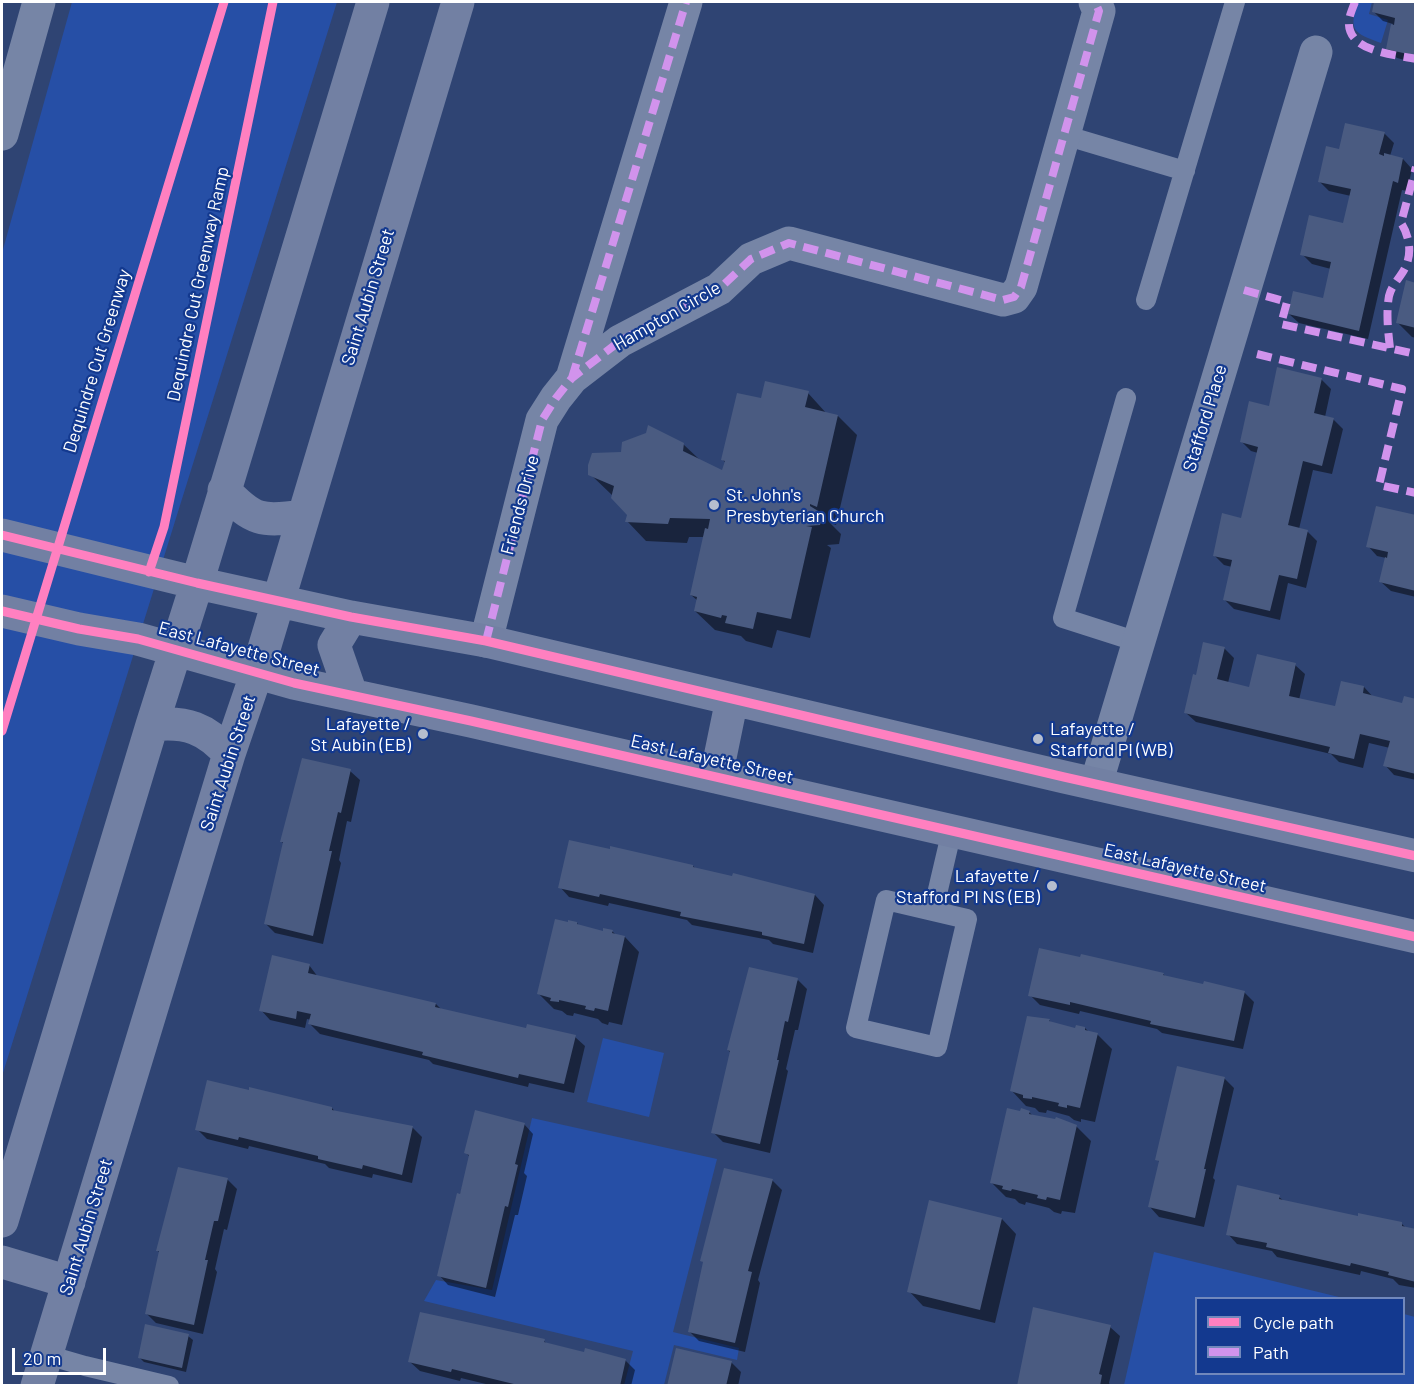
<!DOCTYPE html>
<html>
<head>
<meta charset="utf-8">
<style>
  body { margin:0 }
  #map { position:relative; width:1417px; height:1387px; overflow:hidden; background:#2f4473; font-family:Barlow,sans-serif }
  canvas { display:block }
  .frame { position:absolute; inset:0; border:3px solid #fff; pointer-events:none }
  .legend { position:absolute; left:1195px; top:1297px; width:210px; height:78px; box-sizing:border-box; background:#13398f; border:2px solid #7188bc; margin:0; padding:8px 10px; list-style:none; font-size:18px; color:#fff }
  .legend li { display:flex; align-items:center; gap:12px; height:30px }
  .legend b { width:30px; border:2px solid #7188bc }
  .scale { position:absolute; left:12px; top:1348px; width:94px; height:27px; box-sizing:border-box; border:3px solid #fff; border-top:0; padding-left:8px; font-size:18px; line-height:21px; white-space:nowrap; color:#fff; -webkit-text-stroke:4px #13398f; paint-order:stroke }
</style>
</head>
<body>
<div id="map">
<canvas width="1417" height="1387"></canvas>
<div class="frame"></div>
<ul class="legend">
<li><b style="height:8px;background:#ff80c0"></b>Cycle path</li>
<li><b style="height:8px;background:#d193ec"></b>Path</li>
</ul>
<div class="scale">20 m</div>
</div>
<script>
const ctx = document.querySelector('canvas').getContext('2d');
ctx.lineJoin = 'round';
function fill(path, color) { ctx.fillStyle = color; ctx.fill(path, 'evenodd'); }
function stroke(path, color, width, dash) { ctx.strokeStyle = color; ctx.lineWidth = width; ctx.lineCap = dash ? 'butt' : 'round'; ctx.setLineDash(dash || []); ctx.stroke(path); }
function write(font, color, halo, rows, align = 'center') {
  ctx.font = font + ' Barlow,sans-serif'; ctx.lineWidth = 4.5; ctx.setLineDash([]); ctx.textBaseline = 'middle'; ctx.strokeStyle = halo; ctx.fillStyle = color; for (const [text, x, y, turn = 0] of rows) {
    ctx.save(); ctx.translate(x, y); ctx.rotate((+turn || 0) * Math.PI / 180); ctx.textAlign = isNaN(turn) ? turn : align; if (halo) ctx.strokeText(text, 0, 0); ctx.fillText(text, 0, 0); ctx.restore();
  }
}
const green = new Path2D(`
  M 72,2 L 337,2 L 2,1076 L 2,253 Z
  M 1358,2 L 1372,2 L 1369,14 L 1388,20 L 1381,43 C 1354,33 1348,31 1358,2 Z
  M 603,1038 L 664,1053 L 649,1117 L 587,1102 Z
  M 532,1118 L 717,1159 L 673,1332 L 739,1348 L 737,1360 L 674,1345 L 664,1385 L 624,1385 L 633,1351 L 424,1301 L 436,1280 L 492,1290 Z
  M 1154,1252 L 1343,1298 L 1196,1298 L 1196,1374 L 1404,1374 L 1404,1314 L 1415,1317 L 1415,1385 L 1124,1385 Z`);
const shadow = new Path2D(`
  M 1376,2 L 1416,2 L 1416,63 L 1397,58 L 1387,49 L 1393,24 L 1383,21 L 1374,12 Z
  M 1384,133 L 1394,143 L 1390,156 L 1403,159 L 1412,169 L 1407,191 L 1402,190 L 1368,339 L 1299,323 L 1289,314 L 1324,300 L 1331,269 L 1312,264 L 1302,254 L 1345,225 L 1351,196 L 1329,191 L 1319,181 L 1340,151 Z
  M 1416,284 L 1416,338 L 1412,337 L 1398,323 Z
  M 1321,379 L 1331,389 L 1325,417 L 1333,419 L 1343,429 L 1332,474 L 1313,470 L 1299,529 L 1308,532 L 1317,541 L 1306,588 L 1288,583 L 1280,620 L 1234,609 L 1224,599 L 1232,567 L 1224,565 L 1214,555 L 1242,520 L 1258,453 L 1251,451 L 1242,442 L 1270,407 Z
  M 808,393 L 827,414 L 838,416 L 857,435 L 836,525 L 830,523 L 841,534 L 839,544 L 827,545 L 831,548 L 810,638 L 777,630 L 772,648 L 746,641 L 741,636 L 715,630 L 695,611 L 698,601 L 691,595 L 704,537 L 689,537 L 687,543 L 646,541 L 627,521 L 629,514 L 613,496 L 590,474 L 622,453 L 683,444 L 700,460 L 723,472 L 726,463 L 723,460 L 762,400 Z
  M 1416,517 L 1416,597 L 1391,591 L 1381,582 L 1386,558 L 1377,556 L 1368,546 Z
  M 1224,648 L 1234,658 L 1228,683 L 1250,689 L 1295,665 L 1305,674 L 1299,700 L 1336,708 L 1364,687 L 1374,698 L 1403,704 L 1416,700 L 1416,780 L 1394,775 L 1385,765 L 1390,748 L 1369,743 L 1363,768 L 1339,762 L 1331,754 L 1196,722 L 1186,713 L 1197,677 Z
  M 350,771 L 360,780 L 351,822 L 347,821 L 339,860 L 341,863 L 323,944 L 275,933 L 266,924 L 284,844 L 281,841 Z
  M 693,866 L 696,869 L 815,895 L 824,905 L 813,953 L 773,944 L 769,940 L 692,925 L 687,920 L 609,903 L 608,906 L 569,897 L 560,887 Z
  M 577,923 L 580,927 L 604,932 L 612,931 L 616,935 L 625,937 L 639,952 L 622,1025 L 609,1022 L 608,1025 L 602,1023 L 598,1019 L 574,1013 L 573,1016 L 567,1015 L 562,1011 L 554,1009 L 539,994 Z
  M 309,965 L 318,977 L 436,1004 L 441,1009 L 527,1030 L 575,1037 L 585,1046 L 574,1093 L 529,1083 L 528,1087 L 433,1064 L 429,1060 L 320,1034 L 310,1024 L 311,1020 L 307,1019 L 305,1028 L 270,1020 L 261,1010 Z
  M 1163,974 L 1166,977 L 1204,986 L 1244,992 L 1254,1002 L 1243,1049 L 1162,1033 L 1157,1029 L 1080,1011 L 1079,1014 L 1040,1005 L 1030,995 Z
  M 798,980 L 807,989 L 798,1030 L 795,1030 L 786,1069 L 788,1071 L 770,1153 L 723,1142 L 713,1132 L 731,1053 L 728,1050 Z
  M 1028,1018 L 1049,1020 L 1052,1024 L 1076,1029 L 1085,1028 L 1089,1032 L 1097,1034 L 1112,1049 L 1095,1122 L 1081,1119 L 1081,1122 L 1074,1120 L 1069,1116 L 1047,1110 L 1046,1113 L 1039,1112 L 1035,1108 L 1026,1106 L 1012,1091 Z
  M 1224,1078 L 1234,1088 L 1213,1178 L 1215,1180 L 1204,1227 L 1159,1217 L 1150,1207 L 1160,1163 L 1157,1159 Z
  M 332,1108 L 335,1112 L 412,1127 L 422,1137 L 412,1183 L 373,1174 L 372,1178 L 329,1168 L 325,1164 L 249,1146 L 248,1149 L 207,1139 L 197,1129 Z
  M 1029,1112 L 1033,1116 L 1076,1126 L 1091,1141 L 1075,1213 L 1062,1211 L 1061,1214 L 1054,1212 L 1049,1208 L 1026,1202 L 1025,1205 L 1019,1203 L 1015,1199 L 1006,1197 L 992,1183 Z
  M 524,1124 L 533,1134 L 524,1173 L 527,1176 L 518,1215 L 515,1215 L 495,1297 L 448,1285 L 439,1275 L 470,1157 L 466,1153 Z
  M 227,1179 L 237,1189 L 227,1230 L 224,1229 L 215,1269 L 217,1272 L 203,1334 L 156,1323 L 146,1313 L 160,1253 L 157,1250 Z
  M 772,1180 L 782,1190 L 758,1280 L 760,1283 L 745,1352 L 699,1341 L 689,1331 L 705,1264 L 702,1261 Z
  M 1279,1197 L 1284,1201 L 1359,1218 L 1402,1224 L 1407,1229 L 1416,1230 L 1416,1288 L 1399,1285 L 1393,1279 L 1361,1271 L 1360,1275 L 1277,1257 L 1272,1251 L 1237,1244 L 1228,1234 Z
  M 1002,1219 L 1016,1234 L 995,1323 L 923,1306 L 909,1291 Z
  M 1034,1308 L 1110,1327 L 1120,1336 L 1109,1383 L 1111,1386 L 1018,1386 Z
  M 188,1336 L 193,1340 L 186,1372 L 144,1362 L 139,1357 Z
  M 544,1341 L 548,1345 L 585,1354 L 625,1360 L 635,1370 L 631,1386 L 494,1386 L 461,1378 L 460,1381 L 420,1371 L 410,1362 Z
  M 731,1362 L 741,1372 L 738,1386 L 669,1386 Z`);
const building = new Path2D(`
  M 1374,2 L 1416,2 L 1416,56 L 1386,49 L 1391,24 L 1394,25 L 1395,18 L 1372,12 Z
  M 1345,123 L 1385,132 L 1379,154 L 1384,156 L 1384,153 L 1403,158 L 1398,183 L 1393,181 L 1359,331 L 1288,314 L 1293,291 L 1323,298 L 1331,262 L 1300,255 L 1309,215 L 1343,223 L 1351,189 L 1318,182 L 1326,146 L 1339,149 Z
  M 1406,280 L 1416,283 L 1416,328 L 1396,323 Z
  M 1277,367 L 1322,378 L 1314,413 L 1334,418 L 1322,466 L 1303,461 L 1288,525 L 1308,530 L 1297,579 L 1279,575 L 1270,611 L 1223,600 L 1232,560 L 1213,556 L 1222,513 L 1241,518 L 1258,447 L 1240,442 L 1249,401 L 1269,406 Z
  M 765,381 L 809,391 L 805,407 L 838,415 L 817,507 L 810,504 L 810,506 L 823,514 L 820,525 L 806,526 L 812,527 L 791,619 L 757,612 L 753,629 L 725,623 L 727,616 L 722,615 L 721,618 L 694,611 L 697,597 L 690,595 L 705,528 L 708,529 L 710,519 L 670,518 L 668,524 L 625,522 L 627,515 L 611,498 L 614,486 L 588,475 L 588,465 L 592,453 L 621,452 L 622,442 L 646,433 L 648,425 L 684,443 L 683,451 L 722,470 L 725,461 L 721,460 L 737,393 L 761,398 Z
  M 1376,506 L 1416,515 L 1416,591 L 1379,582 L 1385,557 L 1387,558 L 1388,552 L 1366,547 Z
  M 1203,642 L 1225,647 L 1217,679 L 1249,687 L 1257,654 L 1296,663 L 1289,696 L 1335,706 L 1341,681 L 1364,686 L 1363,693 L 1402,703 L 1404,696 L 1416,699 L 1416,774 L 1383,766 L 1390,741 L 1360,734 L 1354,759 L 1328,753 L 1330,747 L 1184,713 L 1193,674 L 1196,675 Z
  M 302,758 L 351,769 L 341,813 L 338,812 L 329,851 L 332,851 L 313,936 L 264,924 L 283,842 L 280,842 Z
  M 569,840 L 610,849 L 610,846 L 693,865 L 693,867 L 732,876 L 733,873 L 815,894 L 804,944 L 762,935 L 762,932 L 680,916 L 681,912 L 600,894 L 599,897 L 558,888 Z
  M 555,919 L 568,922 L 568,920 L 577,922 L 577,924 L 603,931 L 603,928 L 613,930 L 612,933 L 625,936 L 608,1011 L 595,1008 L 594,1011 L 585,1009 L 586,1006 L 559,1000 L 559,1002 L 550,1001 L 551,998 L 537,994 Z
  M 1039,948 L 1080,957 L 1081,954 L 1164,973 L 1163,975 L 1203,984 L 1204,981 L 1245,991 L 1234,1041 L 1150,1024 L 1151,1021 L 1070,1002 L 1070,1005 L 1028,996 Z
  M 272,955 L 310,964 L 308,973 L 436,1003 L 435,1007 L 526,1028 L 527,1024 L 576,1035 L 564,1084 L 519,1074 L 518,1078 L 422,1055 L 423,1052 L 308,1024 L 311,1014 L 297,1011 L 296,1019 L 259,1011 Z
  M 749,967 L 798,978 L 788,1022 L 785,1021 L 777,1060 L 779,1060 L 760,1144 L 711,1133 L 730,1051 L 727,1050 Z
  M 1027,1016 L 1050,1019 L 1049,1021 L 1075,1028 L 1076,1025 L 1085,1027 L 1085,1030 L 1098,1033 L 1080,1108 L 1067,1105 L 1067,1108 L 1058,1106 L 1059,1103 L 1032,1097 L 1032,1099 L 1023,1098 L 1023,1095 L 1010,1091 Z
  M 1177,1066 L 1225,1077 L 1204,1169 L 1206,1169 L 1195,1218 L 1148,1207 L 1159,1161 L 1155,1160 Z
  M 207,1080 L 249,1090 L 249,1087 L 332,1107 L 332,1110 L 413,1126 L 402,1175 L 363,1165 L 362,1169 L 318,1159 L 318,1156 L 239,1137 L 238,1140 L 195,1130 Z
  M 1007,1108 L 1020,1111 L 1021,1108 L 1030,1111 L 1029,1114 L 1055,1119 L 1056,1117 L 1077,1125 L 1060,1200 L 1047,1197 L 1046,1200 L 1037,1198 L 1038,1195 L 1012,1189 L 1011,1191 L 1002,1189 L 1003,1186 L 990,1183 Z
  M 475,1110 L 525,1123 L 515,1164 L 518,1165 L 508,1207 L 505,1206 L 486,1288 L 437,1276 L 457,1193 L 460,1194 L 469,1155 L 464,1153 Z
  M 178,1167 L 228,1178 L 218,1221 L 214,1221 L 205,1260 L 208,1260 L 194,1325 L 145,1314 L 159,1251 L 156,1251 Z
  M 724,1168 L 773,1179 L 748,1271 L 752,1272 L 735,1343 L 688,1332 L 703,1262 L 700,1261 Z
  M 1237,1185 L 1280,1195 L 1279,1199 L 1358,1216 L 1358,1213 L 1402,1222 L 1402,1226 L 1416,1229 L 1416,1282 L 1388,1275 L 1389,1272 L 1351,1263 L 1350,1266 L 1266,1247 L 1267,1243 L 1226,1235 Z
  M 929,1200 L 1002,1218 L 980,1310 L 907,1292 Z
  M 1033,1307 L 1111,1325 L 1099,1374 L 1102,1375 L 1100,1386 L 1017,1386 Z
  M 420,1312 L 545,1339 L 544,1342 L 584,1352 L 585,1348 L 626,1359 L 620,1386 L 522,1386 L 452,1369 L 451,1372 L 408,1362 Z
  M 145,1324 L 189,1334 L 182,1368 L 138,1358 Z
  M 676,1348 L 732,1361 L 726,1386 L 667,1386 Z`);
const lane = new Path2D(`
  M 1064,135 L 1185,171
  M 1146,300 L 1235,2
  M 1126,398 L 1063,618 L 1138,642
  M 886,900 L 967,919 L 937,1047 L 856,1028 Z
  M 933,911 L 952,830
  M 47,1355 L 85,1366 L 169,1386`);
const street = new Path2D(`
  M 2,134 L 39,2
  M 572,378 L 686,2
  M 486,641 L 542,420 L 556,398 L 572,378 L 620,341 L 719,289 L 751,259 L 789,243 L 1003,300 L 1014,297 L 1021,287 L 1099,11 L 1095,2
  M 1096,784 L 1316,52`);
const secondary = new Path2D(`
  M 224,490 C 253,521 262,522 303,516
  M 2,535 L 197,583 L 351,617 L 486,641 L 1064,777 L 1416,856
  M 2,611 L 79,629 L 138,639 L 294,683 L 471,721 L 1416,937
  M 351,694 L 334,645 L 351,617
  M 152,725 C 186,721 206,728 229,754
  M 716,777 L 732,699
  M 2,1221 L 152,725 L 197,583 L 373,2
  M 2,1262 L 69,1282
  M 37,1386 L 229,754 L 257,672 L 458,2`);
const quiet = new Path2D(`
  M 1355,2 C 1353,7 1350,14 1349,20 C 1346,52 1393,54 1416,59
  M 1244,290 L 1287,302 L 1281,324 L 1416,354
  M 1390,348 C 1388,331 1386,313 1389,296 C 1392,283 1403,276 1407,263 C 1412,250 1408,233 1401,223 L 1416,167
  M 1257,354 L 1402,389 L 1379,485 L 1416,493
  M 572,378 L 686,2
  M 486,641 L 542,420 L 556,398 L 572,378 L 620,341 L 719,289 L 751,259 L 789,243 L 1003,300 L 1014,297 L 1021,287 L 1099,11 L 1095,2`);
const cycleway = new Path2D(`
  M 2,535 L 197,583 L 351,617 L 486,641 L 1064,777 L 1416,856
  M 149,572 L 164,527 L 273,2
  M 2,611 L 79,629 L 138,639 L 294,683 L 471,721 L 1416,937
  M 2,731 L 224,2`);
const markers = [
  [714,505,6,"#b6bece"],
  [423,734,6,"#b6bece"],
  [1038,739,6,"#b6bece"],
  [1052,886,6,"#b6bece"]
];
const streetNames = [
  ["Dequindre Cut Greenway Ramp",198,284,-78],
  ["Saint Aubin Street",368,297,-73],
  ["Hampton Circle",667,316,-30],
  ["Dequindre Cut Greenway",97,361,-73],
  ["Stafford Place",1205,418,-73],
  ["Friends Drive",520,505,-75],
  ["East Lafayette Street",239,649,15],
  ["East Lafayette Street",712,759,13],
  ["Saint Aubin Street",228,763,-72],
  ["East Lafayette Street",1185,868,13],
  ["Saint Aubin Street",86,1227,-73]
];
const poiNames = [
  ["St. John's",726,495],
  ["Presbyterian Church",726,516],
  ["Lafayette /",411,724,"right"],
  ["St Aubin (EB)",411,745,"right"],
  ["Lafayette /",1050,729],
  ["Stafford Pl (WB)",1050,750],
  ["Lafayette /",1040,876,"right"],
  ["Stafford Pl NS (EB)",1040,897,"right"]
];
fill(green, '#264fa6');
fill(shadow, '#0007');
fill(building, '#4a5b81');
stroke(lane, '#7685a6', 20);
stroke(street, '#7685a6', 33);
stroke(secondary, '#7280a3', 33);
stroke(quiet, '#d193ec', 8, [15, 8]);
stroke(cycleway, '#ff80c0', 9);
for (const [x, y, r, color] of markers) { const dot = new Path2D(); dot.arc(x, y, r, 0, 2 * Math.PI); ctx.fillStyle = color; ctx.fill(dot); stroke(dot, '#13398f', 2); }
write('18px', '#fff', '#13398f', streetNames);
write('18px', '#fff', '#13398f', poiNames, 'left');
</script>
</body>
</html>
